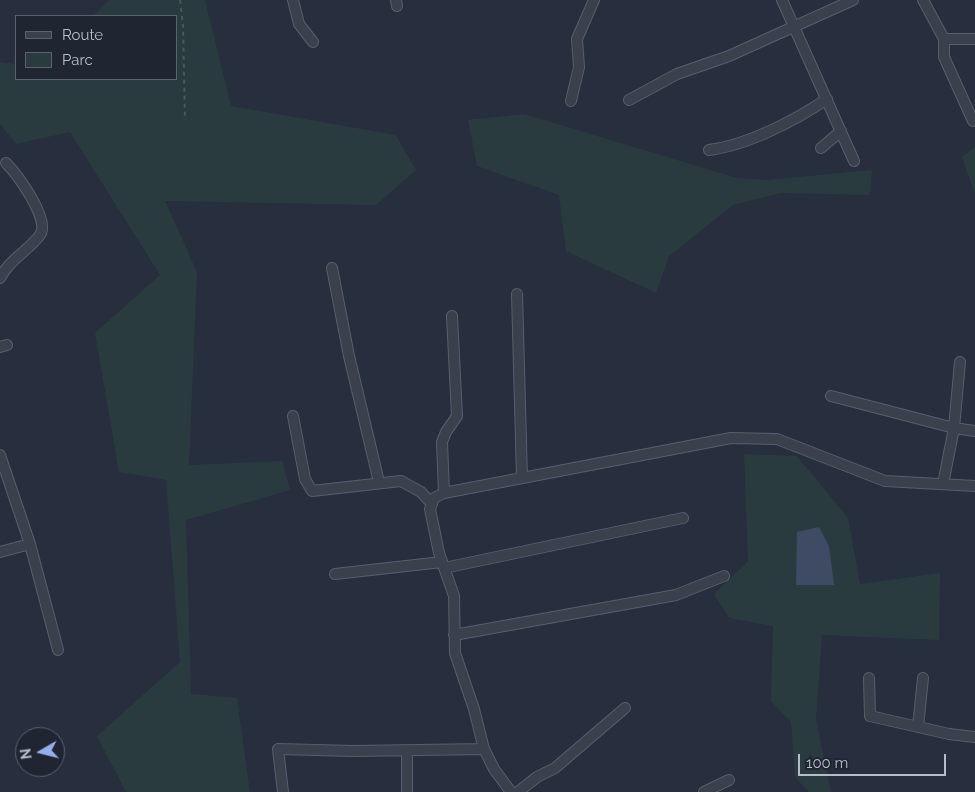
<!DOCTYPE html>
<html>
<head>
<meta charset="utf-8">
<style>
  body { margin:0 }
  #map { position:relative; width:975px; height:792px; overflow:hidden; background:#272e3d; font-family:Raleway,sans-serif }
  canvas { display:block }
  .legend { position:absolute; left:15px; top:15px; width:162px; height:65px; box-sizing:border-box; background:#202532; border:1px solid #5c616e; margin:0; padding:6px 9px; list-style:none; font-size:15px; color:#b7bcc8 }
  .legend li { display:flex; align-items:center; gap:10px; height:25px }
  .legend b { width:25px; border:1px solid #5c616e }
  .north { position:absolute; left:15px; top:727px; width:50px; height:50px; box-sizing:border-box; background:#202532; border:1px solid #5c616e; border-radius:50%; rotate:262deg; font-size:14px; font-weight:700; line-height:20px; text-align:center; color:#b7bcc8 }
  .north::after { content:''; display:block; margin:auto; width:18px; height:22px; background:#96aeee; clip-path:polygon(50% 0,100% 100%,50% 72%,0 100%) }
  .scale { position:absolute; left:798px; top:754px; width:148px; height:22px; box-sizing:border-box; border:2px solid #b7bcc8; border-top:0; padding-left:6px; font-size:15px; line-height:18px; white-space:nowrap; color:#b7bcc8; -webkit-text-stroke:4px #202532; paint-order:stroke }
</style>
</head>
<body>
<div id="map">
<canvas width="975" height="792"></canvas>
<ul class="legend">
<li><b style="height:6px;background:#3b404d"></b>Route</li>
<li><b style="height:14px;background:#2a3b3f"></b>Parc</li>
</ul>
<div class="north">N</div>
<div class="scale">100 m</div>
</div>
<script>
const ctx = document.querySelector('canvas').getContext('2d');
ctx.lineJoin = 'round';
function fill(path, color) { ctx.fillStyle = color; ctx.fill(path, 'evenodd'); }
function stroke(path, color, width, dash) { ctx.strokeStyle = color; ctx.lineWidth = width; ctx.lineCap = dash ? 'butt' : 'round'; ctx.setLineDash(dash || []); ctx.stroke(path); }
const green = new Path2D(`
  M 109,0 L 205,0 L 231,106 L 396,135 L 416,170 L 376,205 L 165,201 L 197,272 L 189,465 L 282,461 L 290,490 L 186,520 L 191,694 L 237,698 L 250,792 L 126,792 L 97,736 L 180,662 L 166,480 L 119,472 L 95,333 L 160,275 L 70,132 L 16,144 L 0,124 L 0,62 L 16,64 L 16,79 L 176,79 L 176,16 L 93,16 Z
  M 524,114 L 737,178 L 767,180 L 872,170 L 870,195 L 781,193 L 733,205 L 669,256 L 656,293 L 566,251 L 559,195 L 477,166 L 468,120 Z
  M 975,147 L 975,194 L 962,157 Z
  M 744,454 L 797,456 L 848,518 L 860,584 L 940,573 L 939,640 L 822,635 L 816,720 L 831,792 L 809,792 L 795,777 L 791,722 L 771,701 L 773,626 L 729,618 L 714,594 L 748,561 Z`);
const water = new Path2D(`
  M 819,527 L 829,546 L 834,585 L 796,585 L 797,532 Z`);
const path = new Path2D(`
  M 180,0 L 183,26 L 185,120`);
const street = new Path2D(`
  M 293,0 L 299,24 L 313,42
  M 396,0 L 397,6
  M 782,0 L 854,161
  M 923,0 L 944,39 L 944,57 L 973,121
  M 944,39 L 975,39
  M 629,100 L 677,74 L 729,56 L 853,0
  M 571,101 L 579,67 L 577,39 L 594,0
  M 821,148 L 841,131
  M 709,150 C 748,145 794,121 827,99
  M 332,268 L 349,356 L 379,482
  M 0,278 C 10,259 28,251 40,235 C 51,220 17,174 6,163
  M 517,294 L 522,478
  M 0,347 L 7,345
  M 831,396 L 954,428 L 960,362
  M 293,416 L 305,479 L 312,491 L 401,481 L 421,492 L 431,503
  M 0,455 L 30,544 L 58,650
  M 943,484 L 954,428 L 975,431
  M 444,493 L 442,442 L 446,432 L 457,416 L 452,316
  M 0,552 L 30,544
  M 444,568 L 683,518
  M 335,574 L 442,562
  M 454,635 L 676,595 L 724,576
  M 869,678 L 870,716 L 949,734 L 975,737
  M 918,727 L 923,678
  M 283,792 L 278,749 L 353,751 L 484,749
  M 407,792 L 407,751
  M 511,792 L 494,769 L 484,749 L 474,709 L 455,653 L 454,596 L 439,553 L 430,509 L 434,498 L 444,493 L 731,438 L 777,439 L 885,481 L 975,486
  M 518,792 L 537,777 L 555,768 L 625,708
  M 704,792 L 729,780`);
fill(green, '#2a3b3f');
fill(water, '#3f4a64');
stroke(street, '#595e6b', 12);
stroke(path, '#49585d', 2, [4, 4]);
stroke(street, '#3b404d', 10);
</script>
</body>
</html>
